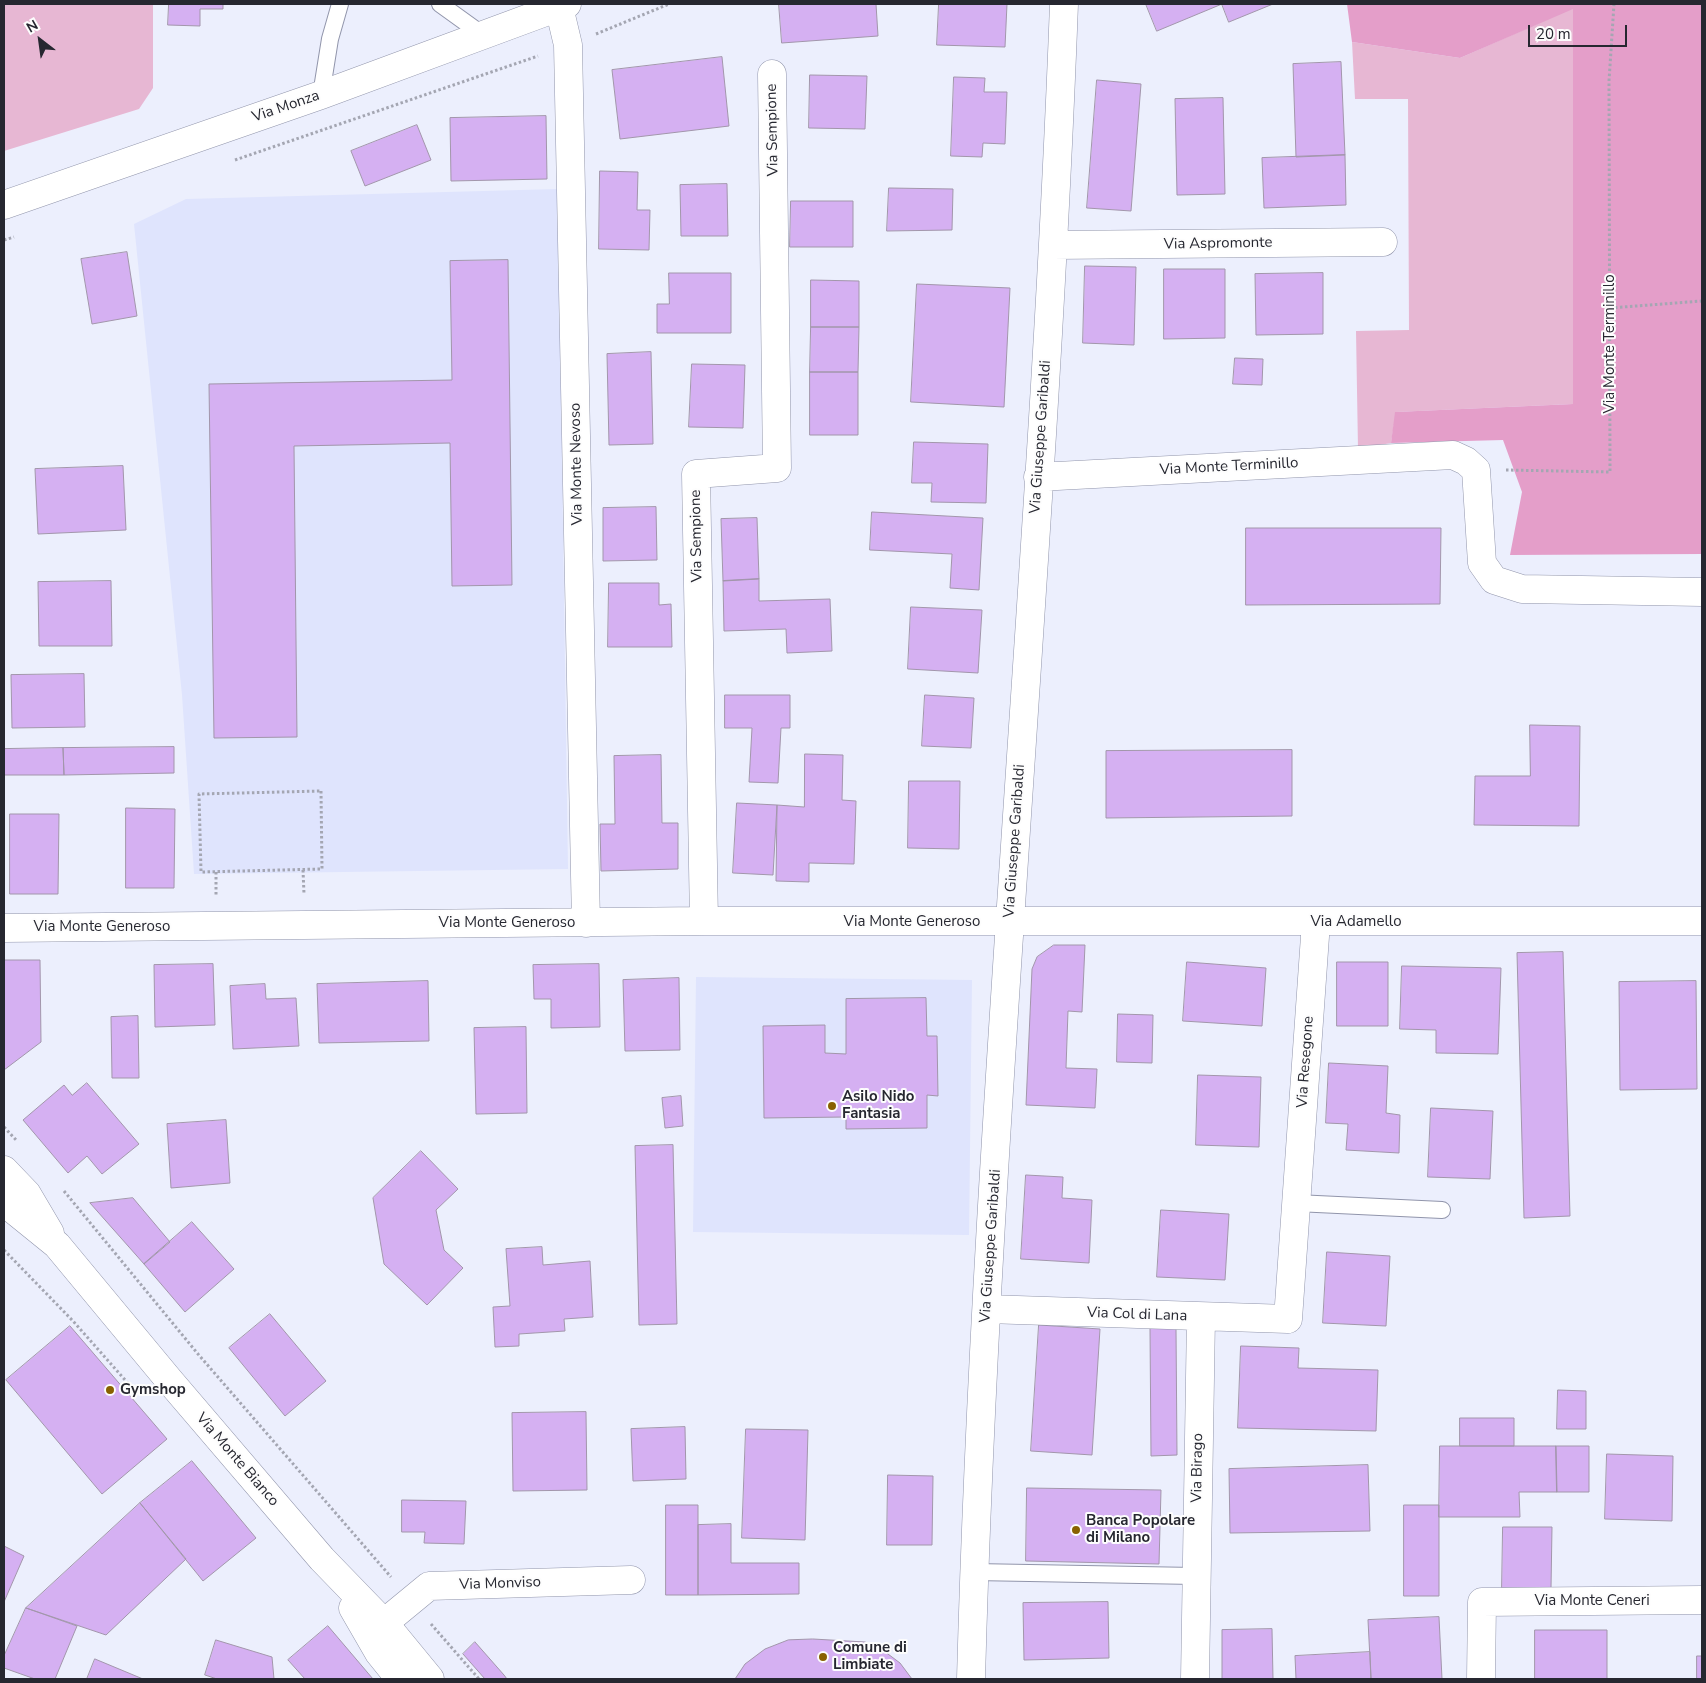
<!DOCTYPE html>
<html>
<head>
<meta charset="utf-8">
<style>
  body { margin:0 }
  #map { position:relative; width:1706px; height:1683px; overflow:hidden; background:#eceffd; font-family:"Nunito Sans",sans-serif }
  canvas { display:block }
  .frame { position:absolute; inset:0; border:5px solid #262730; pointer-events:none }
  .north { position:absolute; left:15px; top:15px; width:50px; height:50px; -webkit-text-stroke:4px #fdfdfd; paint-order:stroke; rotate:330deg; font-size:14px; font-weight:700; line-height:20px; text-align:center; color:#262730 }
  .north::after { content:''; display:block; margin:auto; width:18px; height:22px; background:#262730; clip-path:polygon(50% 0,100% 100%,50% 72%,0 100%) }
  .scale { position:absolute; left:1528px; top:25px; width:99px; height:22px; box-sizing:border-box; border:2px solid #262730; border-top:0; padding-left:6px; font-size:15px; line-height:18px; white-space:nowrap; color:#262730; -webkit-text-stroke:4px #fdfdfd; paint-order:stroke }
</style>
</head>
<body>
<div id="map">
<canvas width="1706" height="1683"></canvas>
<div class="frame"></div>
<div class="north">N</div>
<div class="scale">20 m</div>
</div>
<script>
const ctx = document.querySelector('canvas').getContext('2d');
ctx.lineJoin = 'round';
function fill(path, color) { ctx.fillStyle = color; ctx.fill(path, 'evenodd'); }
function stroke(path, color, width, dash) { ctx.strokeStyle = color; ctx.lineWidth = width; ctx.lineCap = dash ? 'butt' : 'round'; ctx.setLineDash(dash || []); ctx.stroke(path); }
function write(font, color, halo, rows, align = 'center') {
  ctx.font = font + ' "Nunito Sans",sans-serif'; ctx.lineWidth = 4; ctx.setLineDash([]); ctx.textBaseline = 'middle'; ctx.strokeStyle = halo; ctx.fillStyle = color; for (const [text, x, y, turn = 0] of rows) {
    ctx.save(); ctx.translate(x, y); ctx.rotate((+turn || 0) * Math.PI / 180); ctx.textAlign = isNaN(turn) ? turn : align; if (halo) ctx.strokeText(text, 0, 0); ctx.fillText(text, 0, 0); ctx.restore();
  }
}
const built = new Path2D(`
  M 558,189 L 568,869 L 194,874 L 182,695 L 134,224 L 186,199 Z
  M 696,977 L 972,980 L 969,1235 L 693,1232 Z`);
const green = new Path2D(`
  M 4,4 L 153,4 L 153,88 L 139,109 L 4,151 Z
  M 1573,8 L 1573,404 L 1396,412 L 1391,443 L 1358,449 L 1356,331 L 1409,330 L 1408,99 L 1355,99 L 1352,42 L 1460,58 Z`);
const forest = new Path2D(`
  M 1347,4 L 1702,4 L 1702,554 L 1510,555 L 1522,492 L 1503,440 L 1391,443 L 1395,412 L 1573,404 L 1573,9 L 1460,58 L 1352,42 Z`);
const building = new Path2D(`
  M 169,4 L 223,4 L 223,9 L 200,9 L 200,26 L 168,25 Z
  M 779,4 L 876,4 L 878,36 L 782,43 Z
  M 939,4 L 1007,4 L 1005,47 L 937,45 Z
  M 1146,4 L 1222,4 L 1157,31 Z
  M 1222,4 L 1273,4 L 1229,22 Z
  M 722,57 L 729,126 L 620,139 L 612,70 Z
  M 1341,62 L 1345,155 L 1296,157 L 1293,64 Z
  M 810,75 L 867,76 L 865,129 L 809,128 Z
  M 954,77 L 985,78 L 984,92 L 1007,92 L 1005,144 L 983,143 L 982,157 L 951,156 Z
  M 1097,80 L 1141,84 L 1131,211 L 1087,208 Z
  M 1223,98 L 1225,194 L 1177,195 L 1175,99 Z
  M 546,116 L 547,179 L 451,181 L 450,118 Z
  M 417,125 L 431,160 L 365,186 L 351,151 Z
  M 1345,155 L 1346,205 L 1264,208 L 1262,158 Z
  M 600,171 L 638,172 L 637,210 L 650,210 L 649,250 L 599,249 Z
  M 727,184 L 728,236 L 681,236 L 680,185 Z
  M 889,188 L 953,189 L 952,230 L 887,231 Z
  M 791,201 L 853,201 L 853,247 L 790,247 Z
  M 127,252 L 137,316 L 92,324 L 81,259 Z
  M 508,260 L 512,585 L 452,586 L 450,443 L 294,446 L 297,737 L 214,738 L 209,384 L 452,380 L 450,261 Z
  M 1085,266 L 1136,267 L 1134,345 L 1083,343 Z
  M 1164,269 L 1225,269 L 1225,338 L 1164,339 Z
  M 669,273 L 731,273 L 731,333 L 657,333 L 657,304 L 669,304 Z
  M 1323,273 L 1323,334 L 1256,335 L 1255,274 Z
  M 811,280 L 859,281 L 859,327 L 811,327 Z
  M 917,284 L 1010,288 L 1004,407 L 911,402 Z
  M 811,327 L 859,327 L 858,372 L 810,372 Z
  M 651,352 L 653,444 L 609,445 L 607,354 Z
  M 1235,358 L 1263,359 L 1262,385 L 1233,384 Z
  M 692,364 L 745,365 L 743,428 L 689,427 Z
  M 810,372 L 858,372 L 858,435 L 810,435 Z
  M 914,442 L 988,444 L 986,503 L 931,502 L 932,483 L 912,483 Z
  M 123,466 L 126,530 L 38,534 L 35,469 Z
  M 656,507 L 657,560 L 603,561 L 603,508 Z
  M 872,512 L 983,518 L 979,590 L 950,588 L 952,554 L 870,550 Z
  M 757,518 L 759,579 L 723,581 L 721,519 Z
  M 1246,528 L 1441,528 L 1440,604 L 1246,605 Z
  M 759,579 L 759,601 L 830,599 L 832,651 L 787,653 L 786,629 L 724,631 L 723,581 Z
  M 111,581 L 112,646 L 39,646 L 38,582 Z
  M 609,583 L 659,583 L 659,605 L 671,604 L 672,647 L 608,647 Z
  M 911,607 L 982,610 L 978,673 L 908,669 Z
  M 84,674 L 85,727 L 12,728 L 11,675 Z
  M 725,695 L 790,695 L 790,728 L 781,728 L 778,783 L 749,782 L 752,728 L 725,728 Z
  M 925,695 L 974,698 L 971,748 L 922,746 Z
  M 1530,725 L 1580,726 L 1579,826 L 1474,825 L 1475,776 L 1530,776 Z
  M 174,747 L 174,773 L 64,775 L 63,748 Z
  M 63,748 L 64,775 L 4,775 L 4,749 Z
  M 1292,750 L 1292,816 L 1106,818 L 1106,751 Z
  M 805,754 L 843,755 L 842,800 L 856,801 L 854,864 L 809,863 L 809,882 L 776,881 L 777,805 L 804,807 Z
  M 661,755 L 662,823 L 678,823 L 678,869 L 601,871 L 600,824 L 615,824 L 614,756 Z
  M 909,781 L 960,781 L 959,849 L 908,848 Z
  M 737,803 L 777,805 L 773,875 L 733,873 Z
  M 126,808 L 175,809 L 174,888 L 126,888 Z
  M 10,814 L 59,814 L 58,894 L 10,894 Z
  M 1054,945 L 1085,945 L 1082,1012 L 1068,1011 L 1066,1068 L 1097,1069 L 1095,1108 L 1026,1105 L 1032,969 L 1037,957 Z
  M 1563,952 L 1570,1216 L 1524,1218 L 1517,953 Z
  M 4,960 L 40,960 L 41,1042 L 4,1070 Z
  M 1187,962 L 1266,968 L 1262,1026 L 1183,1021 Z
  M 1337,962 L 1388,962 L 1388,1026 L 1337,1026 Z
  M 213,964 L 215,1025 L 155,1027 L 154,965 Z
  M 599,964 L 600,1027 L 551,1028 L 551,999 L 534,999 L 533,965 Z
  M 1402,966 L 1501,968 L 1498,1054 L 1436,1053 L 1436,1030 L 1400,1029 Z
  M 679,978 L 680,1050 L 625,1051 L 623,980 Z
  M 428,981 L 429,1041 L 319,1043 L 317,984 Z
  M 1696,981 L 1697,1089 L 1620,1090 L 1619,982 Z
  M 265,984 L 266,999 L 296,998 L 299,1046 L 233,1049 L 230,986 Z
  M 926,998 L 927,1036 L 937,1036 L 938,1096 L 927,1095 L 927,1128 L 846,1129 L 846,1117 L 764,1118 L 763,1026 L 825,1025 L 825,1053 L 846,1054 L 846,999 Z
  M 1118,1014 L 1153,1015 L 1152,1063 L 1117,1062 Z
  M 138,1016 L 139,1078 L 112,1078 L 111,1017 Z
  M 526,1027 L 527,1113 L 476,1114 L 474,1028 Z
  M 1329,1063 L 1388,1066 L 1386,1113 L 1400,1115 L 1399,1153 L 1346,1150 L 1348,1124 L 1326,1123 Z
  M 1198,1075 L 1261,1077 L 1259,1147 L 1196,1145 Z
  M 87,1083 L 139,1144 L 102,1174 L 87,1156 L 68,1173 L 23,1120 L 64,1085 L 72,1095 Z
  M 681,1096 L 683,1126 L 665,1128 L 662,1098 Z
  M 1431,1108 L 1493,1111 L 1490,1179 L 1428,1177 Z
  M 226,1120 L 230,1183 L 171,1188 L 167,1124 Z
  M 673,1145 L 677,1324 L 639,1325 L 635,1146 Z
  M 421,1151 L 458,1189 L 436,1210 L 444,1250 L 463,1268 L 427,1305 L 384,1264 L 373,1198 Z
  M 1026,1175 L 1063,1177 L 1062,1198 L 1092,1200 L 1089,1263 L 1021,1259 Z
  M 133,1198 L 170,1242 L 144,1264 L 90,1203 Z
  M 1161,1210 L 1229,1214 L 1225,1280 L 1157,1277 Z
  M 192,1222 L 234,1269 L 185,1312 L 144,1264 Z
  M 542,1247 L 543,1265 L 590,1261 L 593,1317 L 564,1319 L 565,1331 L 519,1334 L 519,1346 L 495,1347 L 493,1307 L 510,1306 L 506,1249 Z
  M 1327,1252 L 1390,1256 L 1386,1326 L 1323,1323 Z
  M 270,1314 L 326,1381 L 285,1416 L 229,1348 Z
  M 1039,1325 L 1100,1329 L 1092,1455 L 1031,1451 Z
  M 70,1326 L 167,1439 L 102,1494 L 6,1380 Z
  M 1176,1327 L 1177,1455 L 1151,1456 L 1150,1328 Z
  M 1241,1346 L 1299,1348 L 1298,1368 L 1378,1370 L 1376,1431 L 1238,1428 Z
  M 1558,1390 L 1586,1391 L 1586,1429 L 1557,1429 Z
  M 586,1412 L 587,1490 L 513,1491 L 512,1413 Z
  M 1460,1418 L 1514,1418 L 1514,1446 L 1460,1446 Z
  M 685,1427 L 686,1479 L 633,1481 L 631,1429 Z
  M 746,1429 L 808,1430 L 805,1540 L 742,1538 Z
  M 1440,1446 L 1556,1446 L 1557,1492 L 1519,1492 L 1520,1517 L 1439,1517 Z
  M 1556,1446 L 1589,1446 L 1589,1492 L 1557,1492 Z
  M 1607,1454 L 1673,1456 L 1672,1521 L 1605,1519 Z
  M 192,1461 L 256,1538 L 203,1581 L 140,1503 Z
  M 1368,1465 L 1370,1531 L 1230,1533 L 1229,1469 Z
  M 888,1475 L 933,1476 L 932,1545 L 887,1545 Z
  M 1027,1488 L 1161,1490 L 1159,1564 L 1026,1561 Z
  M 402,1500 L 466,1501 L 464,1544 L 424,1543 L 425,1532 L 402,1532 Z
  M 140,1503 L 186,1559 L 106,1635 L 26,1608 Z
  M 666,1505 L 698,1505 L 698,1595 L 666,1595 Z
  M 1404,1505 L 1439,1505 L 1439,1596 L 1404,1596 Z
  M 731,1524 L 731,1563 L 799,1563 L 799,1594 L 698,1595 L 698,1525 Z
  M 1503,1527 L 1552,1527 L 1551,1588 L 1502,1588 Z
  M 4,1546 L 24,1556 L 4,1602 Z
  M 1108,1602 L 1109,1658 L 1024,1660 L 1023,1603 Z
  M 26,1608 L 77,1626 L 55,1679 L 35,1679 L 4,1668 L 4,1656 Z
  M 1439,1617 L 1442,1679 L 1371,1679 L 1368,1620 Z
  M 328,1626 L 373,1679 L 305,1679 L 288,1660 Z
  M 1272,1629 L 1273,1679 L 1222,1679 L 1222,1630 Z
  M 1535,1630 L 1607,1630 L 1607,1679 L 1535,1679 Z
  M 813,1639 L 865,1642 L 884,1651 L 900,1663 L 912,1679 L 735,1679 L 745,1664 L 765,1649 L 788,1640 Z
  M 216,1640 L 272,1657 L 274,1679 L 217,1679 L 205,1675 Z
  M 475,1642 L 504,1675 L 507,1679 L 485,1679 L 463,1654 Z
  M 1370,1652 L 1371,1679 L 1296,1679 L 1295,1656 Z
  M 1697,1656 L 1702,1656 L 1702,1679 L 1697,1679 Z
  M 95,1659 L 143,1679 L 87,1679 Z`);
const path = new Path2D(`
  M 596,34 L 669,4
  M 235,160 L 538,56
  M 4,240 L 14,237
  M 1610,308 L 1702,301
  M 1506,470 L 1610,472 L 1609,81 L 1614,4
  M 321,791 L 322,869 L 201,872 L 199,794 Z
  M 303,870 L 304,894
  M 216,872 L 216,896
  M 4,1127 L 17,1141
  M 64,1191 L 198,1354 L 391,1577
  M 4,1250 L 73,1321 L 133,1389
  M 431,1624 L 479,1679`);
const service = new Path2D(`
  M 440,4 L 483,35
  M 321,95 L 330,39 L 340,4
  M 1296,1203 L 1442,1210
  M 974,1572 L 1195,1576`);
const minor = new Path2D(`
  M 559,7 L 568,45 L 586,923
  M 1053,245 L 1383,242
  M 1038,477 L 1453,455 L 1466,461 L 1476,470 L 1482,563 L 1494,580 L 1522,589 L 1702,592
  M 704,921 L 696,474 L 777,468 L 772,74
  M 4,928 L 704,921 L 1702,921
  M 987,1309 L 1288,1319 L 1316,922
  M 384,1623 L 429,1586 L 631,1580
  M 971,1679 C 986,1120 1043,563 1064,4
  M 1195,1679 L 1201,1317
  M 1481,1679 L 1482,1602 L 1702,1600`);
const tertiary = new Path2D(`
  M 4,1170 L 27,1194 L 50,1233
  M 4,1202 L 57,1245 L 169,1380 L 322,1559 L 384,1623 L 430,1679
  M 353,1608 L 379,1653 L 400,1679`);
const primary = new Path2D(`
  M 4,205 L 321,95 L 567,4`);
const markers = [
  [832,1106,5,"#896100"],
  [110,1390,5,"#896100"],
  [1076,1530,5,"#896100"],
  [823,1657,5,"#896100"]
];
const streetNames = [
  ["Via Monza",286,107,-19],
  ["Via Sempione",773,130,-91],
  ["Via Aspromonte",1218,244,-1],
  ["Via Monte Terminillo",1610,344,-90],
  ["Via Giuseppe Garibaldi",1041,437,-86],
  ["Via Monte Nevoso",577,464,-91],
  ["Via Monte Terminillo",1229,467,-3],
  ["Via Sempione",697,536,-91],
  ["Via Giuseppe Garibaldi",1015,841,-86],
  ["Via Monte Generoso",912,922],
  ["Via Adamello",1356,922],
  ["Via Monte Generoso",507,923],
  ["Via Monte Generoso",102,927],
  ["Via Resegone",1306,1062,-86],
  ["Via Giuseppe Garibaldi",991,1246,-86],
  ["Via Col di Lana",1137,1315,2],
  ["Via Monte Bianco",237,1460,49],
  ["Via Birago",1198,1468,-89],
  ["Via Monviso",500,1584,-2],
  ["Via Monte Ceneri",1592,1601]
];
const poiNames = [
  ["Asilo Nido",842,1097],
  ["Fantasia",842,1114],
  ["Gymshop",120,1390],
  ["Banca Popolare",1086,1521],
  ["di Milano",1086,1538],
  ["Comune di",833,1648],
  ["Limbiate",833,1665]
];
fill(built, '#dfe4fd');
fill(green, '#e7b7d3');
fill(forest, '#e49ec9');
fill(building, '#d5b0f2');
stroke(building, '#a296ab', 1);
stroke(service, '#9195ab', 18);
stroke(minor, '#9195ab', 29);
stroke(tertiary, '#9195ab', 29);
stroke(primary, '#9195ab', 29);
stroke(path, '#a4a6b2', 3, [2.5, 2.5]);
stroke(service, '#fff', 16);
stroke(minor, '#fff', 28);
stroke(tertiary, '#fff', 28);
stroke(primary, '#fff', 28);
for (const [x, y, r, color] of markers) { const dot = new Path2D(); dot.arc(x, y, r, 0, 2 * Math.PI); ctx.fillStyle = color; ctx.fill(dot); stroke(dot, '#fdfdfd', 2); }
write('15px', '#262730', '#fdfdfd', streetNames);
write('bold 15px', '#262730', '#fdfdfd', poiNames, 'left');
</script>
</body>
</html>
